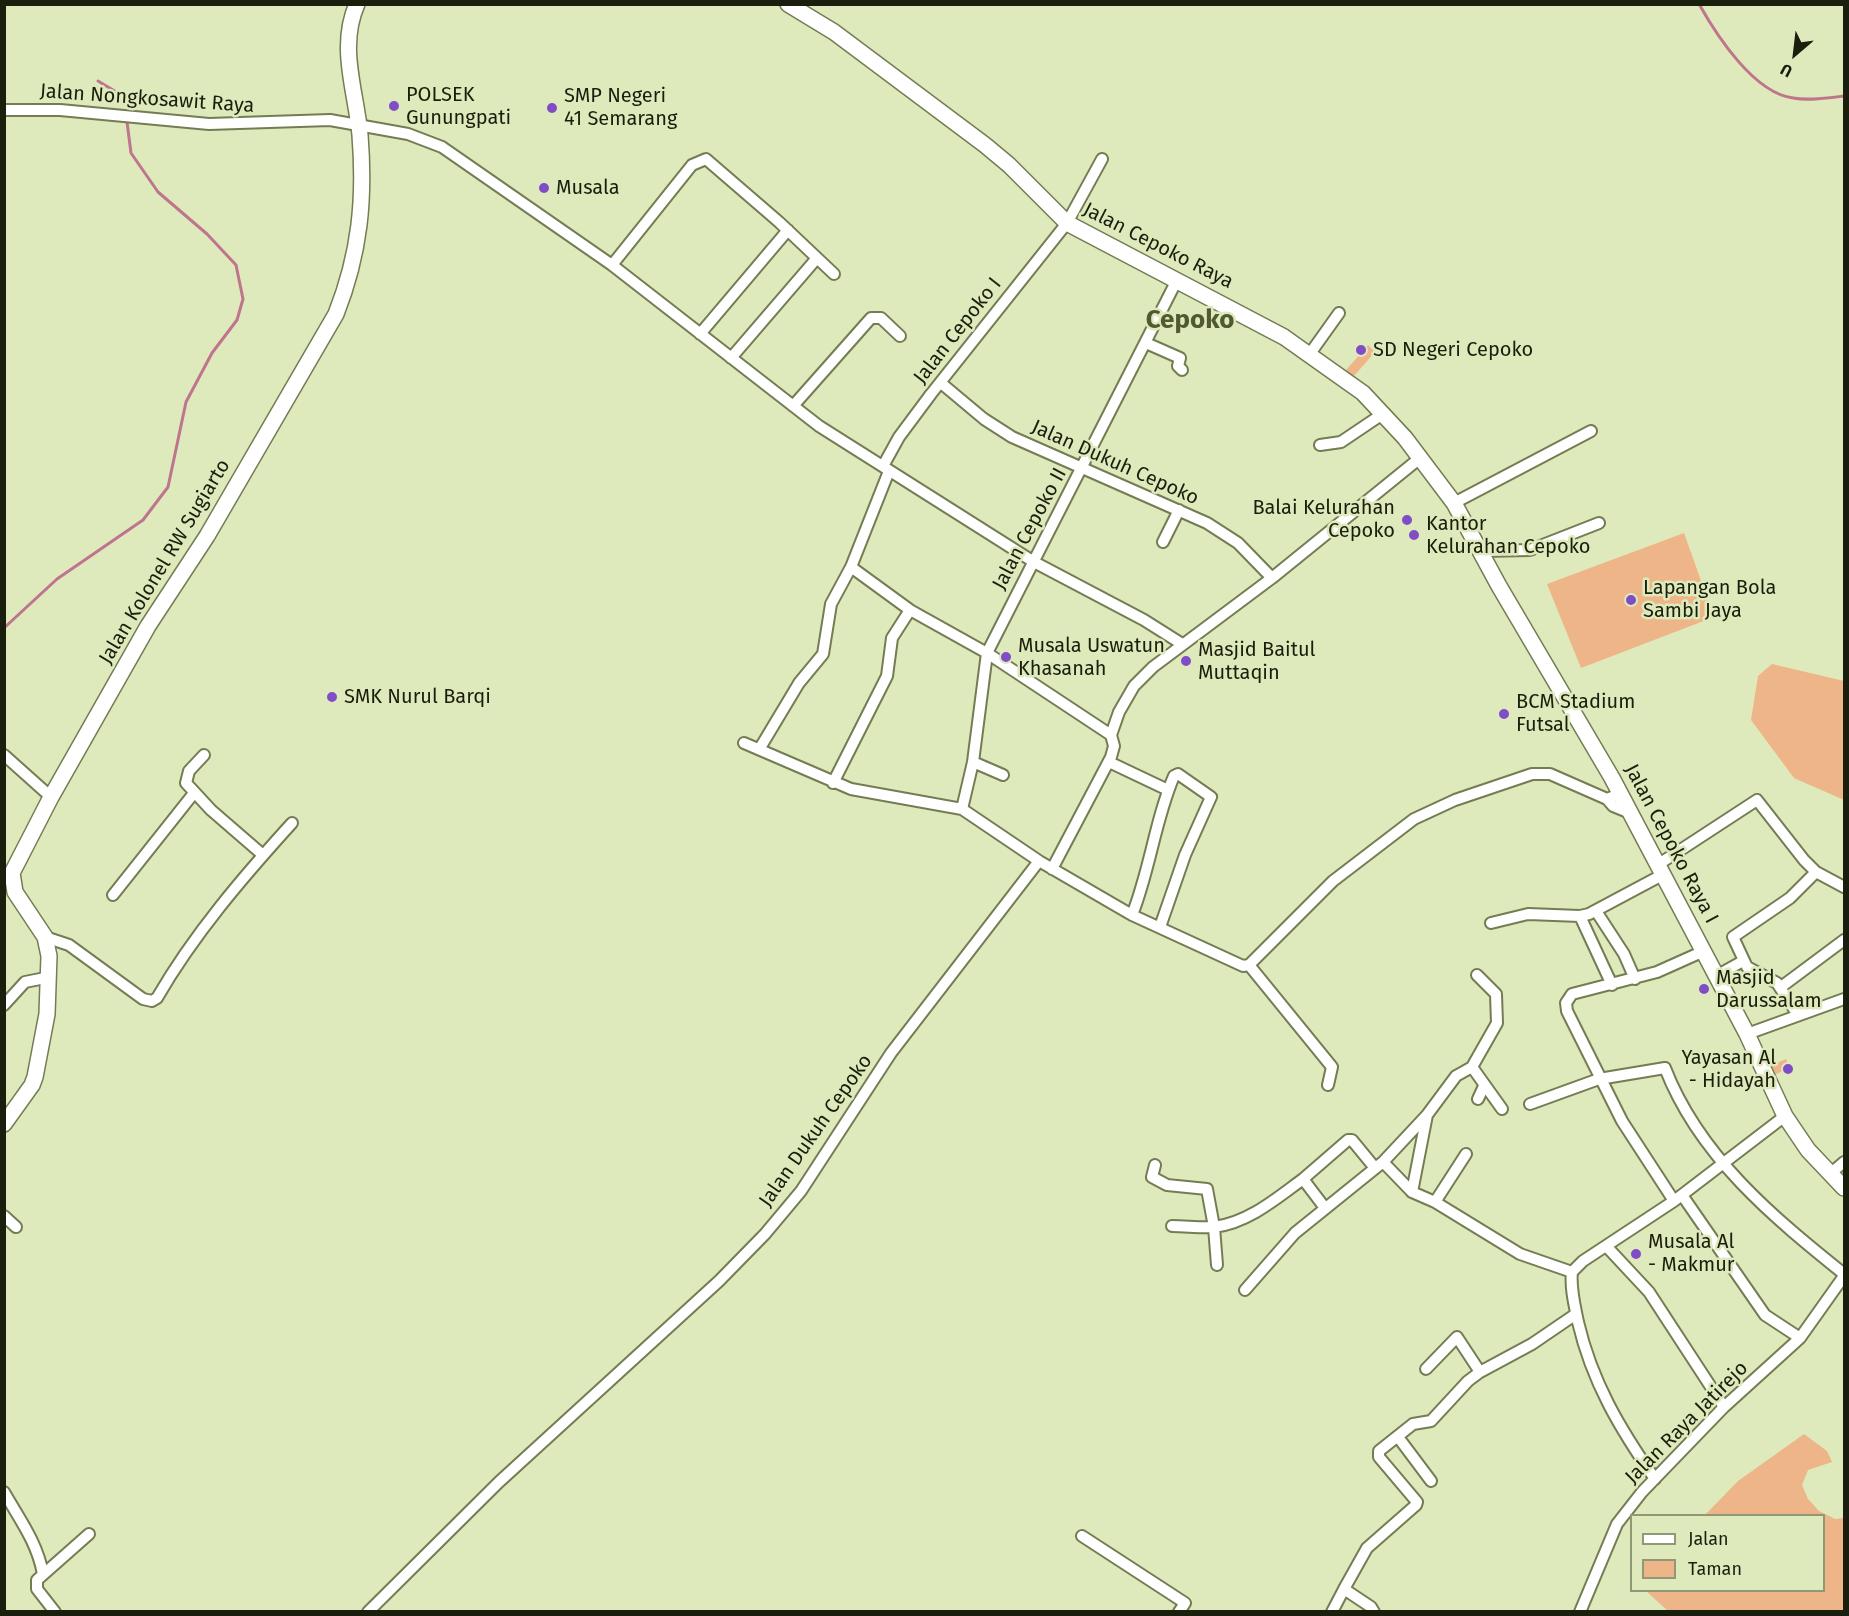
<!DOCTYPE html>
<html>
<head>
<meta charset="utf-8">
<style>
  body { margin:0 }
  #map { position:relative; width:1849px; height:1616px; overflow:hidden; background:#deeabc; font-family:"Fira Sans",sans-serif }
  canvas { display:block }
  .frame { position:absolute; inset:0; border:6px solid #1a1e0d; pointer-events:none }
  .legend { position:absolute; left:1630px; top:1514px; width:195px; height:78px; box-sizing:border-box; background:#deeabc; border:2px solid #909876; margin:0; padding:8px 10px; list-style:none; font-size:18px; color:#1a1e0d }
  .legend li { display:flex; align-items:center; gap:12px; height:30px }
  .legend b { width:30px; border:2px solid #909876 }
  .north { position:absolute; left:1765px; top:24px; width:60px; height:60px; -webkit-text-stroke:4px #deeabc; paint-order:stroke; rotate:208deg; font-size:16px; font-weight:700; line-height:24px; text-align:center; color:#1a1e0d }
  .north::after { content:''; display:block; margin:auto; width:21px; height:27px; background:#1a1e0d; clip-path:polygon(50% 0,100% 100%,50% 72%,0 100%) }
</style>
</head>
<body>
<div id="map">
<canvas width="1849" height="1616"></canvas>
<div class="frame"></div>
<ul class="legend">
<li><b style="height:8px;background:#fff"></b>Jalan</li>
<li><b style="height:16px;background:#eeb588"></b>Taman</li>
</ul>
<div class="north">U</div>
</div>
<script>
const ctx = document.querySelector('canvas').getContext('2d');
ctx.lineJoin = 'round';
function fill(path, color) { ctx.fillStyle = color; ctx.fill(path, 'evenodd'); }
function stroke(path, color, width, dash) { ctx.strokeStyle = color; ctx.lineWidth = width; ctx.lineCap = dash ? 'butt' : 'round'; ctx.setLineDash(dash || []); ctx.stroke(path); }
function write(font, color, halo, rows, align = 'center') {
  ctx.font = font + ' "Fira Sans",sans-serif'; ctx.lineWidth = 5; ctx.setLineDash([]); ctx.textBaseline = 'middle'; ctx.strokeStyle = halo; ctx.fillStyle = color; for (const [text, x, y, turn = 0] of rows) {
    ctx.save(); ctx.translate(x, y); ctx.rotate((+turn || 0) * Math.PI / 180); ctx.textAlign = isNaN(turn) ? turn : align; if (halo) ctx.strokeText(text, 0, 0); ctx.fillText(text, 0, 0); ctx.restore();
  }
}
const green = new Path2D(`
  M 1368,345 L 1375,352 L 1353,377 L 1346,370 Z
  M 1684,533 L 1714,617 L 1581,668 L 1547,584 Z
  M 1772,664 L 1844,681 L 1844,800 L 1794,778 L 1751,720 L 1758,676 Z
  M 1786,1059 L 1790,1068 L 1774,1075 L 1770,1066 Z
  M 1804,1434 L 1827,1451 L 1832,1462 L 1808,1470 L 1802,1485 L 1808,1499 L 1819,1511 L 1835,1519 L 1844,1518 L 1844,1611 L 1668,1611 L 1646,1591 L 1824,1590 L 1824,1516 L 1705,1515 L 1738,1481 Z`);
const stream = new Path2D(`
  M 1699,4 C 1717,36 1754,93 1793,98 C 1809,101 1828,98 1844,96
  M 98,81 L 123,96
  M 4,628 L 57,579 L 143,520 L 168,487 L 186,402 L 212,353 L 237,320 L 243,299 L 236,265 L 207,234 L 158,192 L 131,153 L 127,122`);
const minor = new Path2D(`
  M 4,110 L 60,110 L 209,124 L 330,120 L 408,134 L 442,147 L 612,265 L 819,426 L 1034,562 L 1144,620 L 1182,644
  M 612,265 L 692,165 L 706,159 L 779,222 L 834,274
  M 700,334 L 788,230
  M 1146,343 L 1180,358 L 1178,366 L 1182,370
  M 1309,355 L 1339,313
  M 731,358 L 817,258
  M 941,383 L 984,419 L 1012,437 L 1207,523 L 1238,543 L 1272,578
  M 793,406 L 871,318 L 881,318 L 900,336
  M 1320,445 L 1341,442 L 1384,413
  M 883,466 L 899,437 L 931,394 L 1067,223 L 1102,159
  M 1454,503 L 1591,431
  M 1163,542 L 1179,510
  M 1481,551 L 1530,550 L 1599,523
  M 851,567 L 910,610 L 987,653 L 1111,735
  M 1111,735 L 1119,712 L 1134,686 L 1153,667 L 1272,578 L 1420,458
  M 744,743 L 851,789 L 962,809 L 1039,861 L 1132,915 L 1243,966 L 1249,965 L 1333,881 L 1414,819 L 1455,800 L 1532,774 L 1550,774 L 1607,799 L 1620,794
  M 760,748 L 799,683 L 823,654 L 831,604 L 851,567 L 889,471
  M 4,755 L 51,797
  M 204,755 L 189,771 L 186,783 L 211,810 L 263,855
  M 973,762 L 1003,775
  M 1109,762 L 1168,790
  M 833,783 L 887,676 L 892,638 L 910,610
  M 1607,799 L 1613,806 L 1630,813
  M 962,809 L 973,762 L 987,653 L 1177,280
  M 1659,864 L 1757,800 L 1804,860 L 1816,872 L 1844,887
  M 1052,869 L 1111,757 L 1114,746 L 1111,735
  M 113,895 L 194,793
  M 1596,911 L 1624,954 L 1635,979
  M 1132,915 C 1150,870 1155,820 1174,776 L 1178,774 L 1211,797 L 1185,855 L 1160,927
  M 1580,916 L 1612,985
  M 1491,923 L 1528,914 L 1580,916 L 1589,914 L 1664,874
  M 45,937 L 69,945 L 143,999 L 152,1001 L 157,998 C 194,934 243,877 292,823
  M 1249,965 L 1332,1067 L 1328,1085
  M 1716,976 L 1743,961
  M 1781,987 L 1844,940
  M 4,1005 L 25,982 L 50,977
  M 1798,1015 L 1777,983 L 1747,967 L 1733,937 L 1790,898 L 1816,872
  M 1747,1034 L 1844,999
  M 1472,1067 L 1502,1109
  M 1478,1099 L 1484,1086
  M 1530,1104 L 1599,1079 L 1665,1068 C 1699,1156 1773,1217 1844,1274
  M 1427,1115 L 1456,1076 L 1472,1067 L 1497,1023 L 1496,994 L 1477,975
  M 1466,1154 L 1435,1202 L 1520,1254 L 1572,1272
  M 1383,1162 L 1412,1192
  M 1155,1165 L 1152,1177 L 1167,1185 L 1207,1189 L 1214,1227 L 1217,1265
  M 1830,1174 L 1844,1162
  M 1303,1179 L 1348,1140 L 1352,1140 L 1375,1168
  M 1682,1195 L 1765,1315 L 1800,1338
  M 1674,1201 L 1622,1121 L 1567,1011 L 1566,1003 L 1572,994 L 1657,972 L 1704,951
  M 4,1216 L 16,1227
  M 1172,1226 C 1186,1226 1201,1228 1214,1227 C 1248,1223 1277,1198 1303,1179 L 1325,1208
  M 1607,1247 L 1649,1292 L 1724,1407
  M 1245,1290 L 1295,1233 L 1383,1162 L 1427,1115 L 1412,1192 L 1435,1202
  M 1426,1369 L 1457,1337 L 1480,1372 L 1532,1344 L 1576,1314
  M 1398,1437 L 1431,1481
  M 1655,1479 C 1620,1429 1592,1382 1578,1322 C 1575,1307 1570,1288 1572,1272 L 1583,1261 L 1674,1201 L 1785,1116
  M 4,1492 C 20,1520 37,1542 43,1574
  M 1082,1536 L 1185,1603 L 1179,1612
  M 1344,1589 L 1367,1548 L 1416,1505 L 1417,1502 L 1379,1457 L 1379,1451 L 1413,1424 L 1431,1421 L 1468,1381 L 1480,1372
  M 55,1612 L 37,1589 L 37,1580 L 89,1534
  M 368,1612 L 499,1482 L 719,1281 L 765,1234 L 801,1191 L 891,1053 L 1039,861
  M 1332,1612 L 1344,1589 L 1371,1607 L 1374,1612
  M 1580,1612 L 1617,1524 L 1642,1492 L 1724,1407 L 1800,1338 L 1844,1276`);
const secondary = new Path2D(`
  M 788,4 L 834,32 L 985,145 L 1009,165 L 1067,223 L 1284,337 L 1363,393 L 1405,438 L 1454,503 L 1499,586 L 1612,778 L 1747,1034 L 1785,1116 L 1808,1150 L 1844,1188
  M 4,1124 L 32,1085 L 35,1077 L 47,1014 L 49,956 L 45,937 L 15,892 L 12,873 L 51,797 L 148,626 L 207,536 L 336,314 C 360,253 365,199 360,135 C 356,91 338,47 357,4`);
const markers = [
  [394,106,6,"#7f4ec6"],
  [552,108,6,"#7f4ec6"],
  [544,188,6,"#7f4ec6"],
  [1361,350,6,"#7f4ec6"],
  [1407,520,6,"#7f4ec6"],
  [1414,535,6,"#7f4ec6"],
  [1631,600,6,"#7f4ec6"],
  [1006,657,6,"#7f4ec6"],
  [1186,661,6,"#7f4ec6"],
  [332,697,6,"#7f4ec6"],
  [1504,714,6,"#7f4ec6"],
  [1704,989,6,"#7f4ec6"],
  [1788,1069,6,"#7f4ec6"],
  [1636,1254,6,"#7f4ec6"]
];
const poiNames = [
  ["POLSEK",406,95],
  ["Gunungpati",406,118],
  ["SMP Negeri",564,96],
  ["41 Semarang",564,119],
  ["Musala",556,188],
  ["SD Negeri Cepoko",1373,350],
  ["Balai Kelurahan",1395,508,"right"],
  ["Cepoko",1395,531,"right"],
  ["Kantor",1426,524],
  ["Kelurahan Cepoko",1426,547],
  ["Lapangan Bola",1643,588],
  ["Sambi Jaya",1643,611],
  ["Musala Uswatun",1018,646],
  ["Khasanah",1018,669],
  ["Masjid Baitul",1198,650],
  ["Muttaqin",1198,673],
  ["SMK Nurul Barqi",344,697],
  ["BCM Stadium",1516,702],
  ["Futsal",1516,725],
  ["Masjid",1716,978],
  ["Darussalam",1716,1001],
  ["Yayasan Al",1776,1058,"right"],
  ["- Hidayah",1776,1081,"right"],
  ["Musala Al",1648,1242],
  ["- Makmur",1648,1265]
];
const streetNames = [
  ["Jalan Nongkosawit Raya",147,99,4],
  ["Jalan Cepoko Raya",1158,246,27],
  ["Jalan Cepoko I",958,331,-52],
  ["Jalan Dukuh Cepoko",1115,463,24],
  ["Jalan Cepoko II",1030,529,-62],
  ["Jalan Kolonel RW Sugiarto",165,562,-59],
  ["Jalan Cepoko Raya I",1671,844,62],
  ["Jalan Dukuh Cepoko",816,1131,-55],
  ["Jalan Raya Jatirejo",1687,1423,-45]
];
const districtNames = [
  ["Cepoko",1190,321]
];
fill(green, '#eeb588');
stroke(stream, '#be758d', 3);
stroke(minor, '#737c53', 14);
stroke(secondary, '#737c53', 18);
stroke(minor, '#fff', 10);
stroke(secondary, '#fff', 15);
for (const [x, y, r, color] of markers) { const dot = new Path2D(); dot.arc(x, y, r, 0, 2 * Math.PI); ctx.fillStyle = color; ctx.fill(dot); stroke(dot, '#deeabc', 2); }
write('20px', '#1a1e0d', '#deeabc', poiNames, 'left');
write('20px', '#1a1e0d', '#deeabc', streetNames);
write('bold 26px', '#515931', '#deeabc', districtNames);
</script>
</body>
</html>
